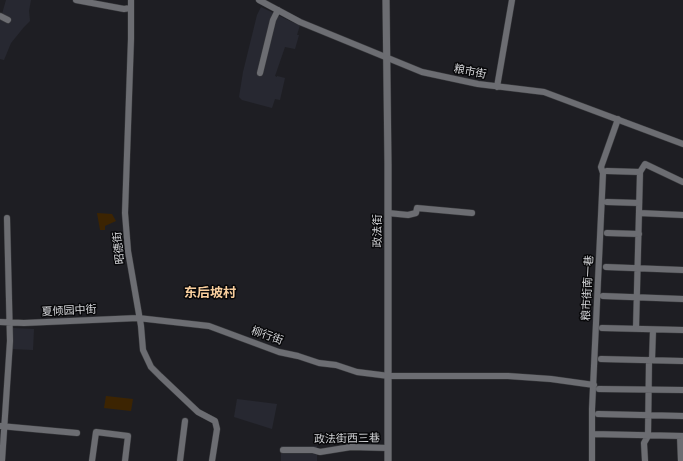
<!DOCTYPE html>
<html>
<head>
<meta charset="utf-8">
<style>
  body { margin:0 }
  canvas { display:block; background:#1e1e23 }
</style>
</head>
<body>
<canvas width="683" height="461"></canvas>
<script>
const ctx = document.querySelector('canvas').getContext('2d');
ctx.lineJoin = 'round';
function fill(path, color) { ctx.fillStyle = color; ctx.fill(path, 'evenodd'); }
function stroke(path, color, width, dash) { ctx.strokeStyle = color; ctx.lineWidth = width; ctx.lineCap = dash ? 'butt' : 'round'; ctx.setLineDash(dash || []); ctx.stroke(path); }
function write(font, color, halo, rows, align = 'center') {
  ctx.font = font + ' "Fira Sans","Noto Sans SC",sans-serif'; ctx.lineWidth = 3; ctx.setLineDash([]); ctx.textBaseline = 'middle'; ctx.strokeStyle = halo; ctx.fillStyle = color; for (const [text, x, y, turn = 0] of rows) {
    ctx.save(); ctx.translate(x, y); ctx.rotate((+turn || 0) * Math.PI / 180); ctx.textAlign = isNaN(turn) ? turn : align; if (halo) ctx.strokeText(text, 0, 0); ctx.fillText(text, 0, 0); ctx.restore();
  }
}
const built = new Path2D(`
  M 6,0 L 31,0 L 29,11 L 30,21 L 24,27 L 11,43 L 4,60 L 0,59 L 0,21 Z
  M 261,7 L 290,21 L 300,25 L 297,35 L 299,35 L 295,49 L 285,47 L 275,76 L 277,77 L 277,76 L 285,78 L 280,100 L 275,99 L 272,108 L 242,100 L 239,97 L 243,72 L 257,15 Z
  M 13,328 L 34,329 L 33,350 L 12,349 Z
  M 237,399 L 277,404 L 272,429 L 234,417 Z
  M 281,446 L 317,446 L 317,461 L 281,461 Z`);
const green = new Path2D(`
  M 97,213 L 112,214 L 116,221 L 105,226 L 105,230 L 100,230 Z
  M 106,396 L 133,399 L 131,411 L 104,408 Z`);
const minor = new Path2D(`
  M 76,0 L 124,9 L 130,8
  M 131,0 L 131,39 L 125,213 L 128,251 L 141,326 L 143,350 L 151,367 L 160,376 L 198,412 L 215,421 L 217,429 L 212,461
  M 259,0 L 300,22 L 422,72 L 478,84 L 544,92 L 683,144
  M 0,16 L 8,20
  M 260,73 L 273,20 L 278,10
  M 497,87 L 512,0
  M 607,171 L 640,172 L 645,164 L 683,182
  M 607,202 L 639,203
  M 388,213 L 408,215 L 416,213 L 417,208 L 472,213
  M 639,213 L 683,215
  M 607,233 L 639,234
  M 606,267 L 683,270
  M 603,296 L 683,299
  M 0,322 L 24,323 L 138,318 L 209,326 L 279,352 L 298,356 L 319,363 L 336,365 L 357,372 L 389,376 L 508,376 L 551,379 L 594,385
  M 602,328 L 683,330
  M 636,329 L 640,172
  M 601,359 L 683,361
  M 652,360 L 653,330
  M 599,389 L 683,390
  M 598,414 L 683,416
  M 0,426 L 77,433
  M 592,434 L 683,436
  M 680,436 L 681,461
  M 283,450 L 313,450 L 320,452 L 351,447 L 388,448
  M 2,461 L 10,341 L 7,218
  M 92,461 L 96,432 L 128,436 L 125,461
  M 180,461 L 185,421
  M 592,461 L 592,409 L 603,173 L 601,167 L 618,119
  M 645,461 L 644,443 L 648,436 L 649,360`);
const tertiary = new Path2D(`
  M 386,0 L 388,164 L 388,461`);
const streetNames = [
  ["粮市街",470,72,11],
  ["政法街",378,231,-90],
  ["昭德街",119,248,-96],
  ["粮市街南一巷",588,288,-87],
  ["夏倾园中街",69,311,-3],
  ["柳行街",267,336,19],
  ["政法街西三巷",347,439,-1]
];
const quarterNames = [
  ["东后坡村",210,293]
];
fill(built, '#272831');
fill(green, '#3c2402');
stroke(minor, '#393a3d', 7);
stroke(tertiary, '#393a3d', 8);
stroke(minor, '#6c6d72', 6);
stroke(tertiary, '#6c6d72', 7);
write('11px', '#d6d7da', '#08080a', streetNames);
write('bold 13px', '#f8ce9d', '#08080a', quarterNames);
</script>
</body>
</html>
